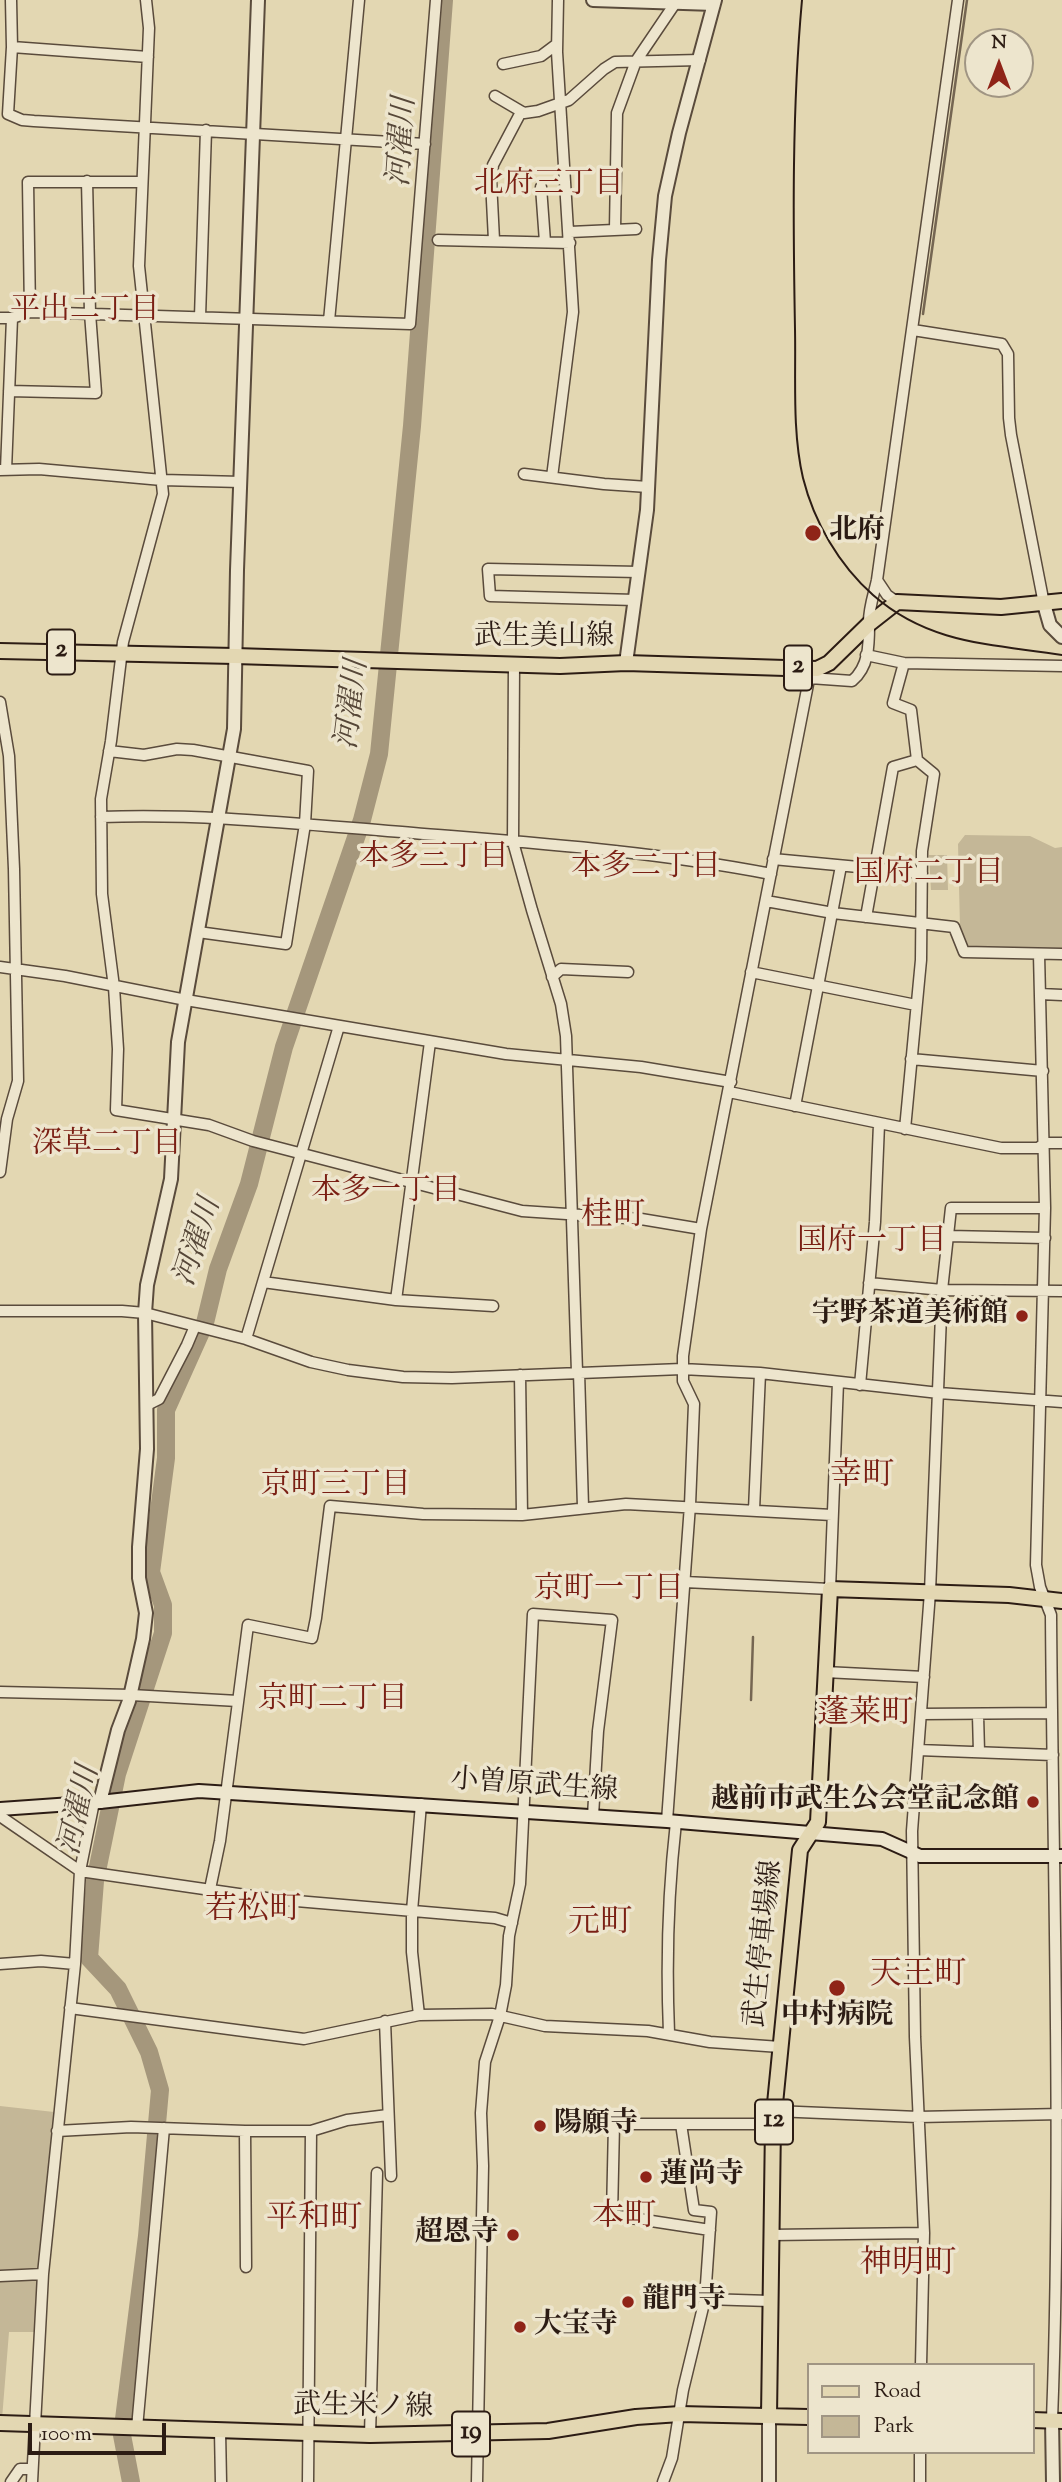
<!DOCTYPE html>
<html>
<head>
<meta charset="utf-8">
<style>
  body { margin:0 }
  #map { position:relative; width:1062px; height:2482px; overflow:hidden; background:#e3d7b2; font-family:"Sorts Mill Goudy",serif }
  canvas { display:block }
  .legend { position:absolute; left:807px; top:2363px; width:228px; height:91px; box-sizing:border-box; background:#ede5cd; border:2px solid #a09583; margin:0; padding:9px 12px; list-style:none; font-size:21px; color:#2c1c14 }
  .legend li { display:flex; align-items:center; gap:14px; height:35px }
  .legend b { width:35px; border:2px solid #a09583 }
  .north { position:absolute; left:964px; top:28px; width:70px; height:70px; box-sizing:border-box; background:#ede5cd; border:2px solid #a09583; border-radius:50%; rotate:0deg; font-size:19px; font-weight:700; line-height:28px; text-align:center; color:#2c1c14 }
  .north::after { content:''; display:block; margin:auto; width:24px; height:32px; background:#8f2418; clip-path:polygon(50% 0,100% 100%,50% 72%,0 100%) }
  .scale { position:absolute; left:28px; top:2423px; width:138px; height:32px; box-sizing:border-box; border:4px solid #2c1c14; border-top:0; padding-left:9px; font-size:21px; line-height:24px; white-space:nowrap; color:#2c1c14; -webkit-text-stroke:5px #ede5cd; paint-order:stroke }
</style>
</head>
<body>
<div id="map">
<canvas width="1062" height="2482"></canvas>
<ul class="legend">
<li><b style="height:9px;background:#e3d7b2"></b>Road</li>
<li><b style="height:19px;background:#c4b797"></b>Park</li>
</ul>
<div class="north">N</div>
<div class="scale">100 m</div>
</div>
<script>
const ctx = document.querySelector('canvas').getContext('2d');
ctx.lineJoin = 'round';
function fill(path, color) { ctx.fillStyle = color; ctx.fill(path, 'evenodd'); }
function stroke(path, color, width, dash) { ctx.strokeStyle = color; ctx.lineWidth = width; ctx.lineCap = dash ? 'butt' : 'round'; ctx.setLineDash(dash || []); ctx.stroke(path); }
function write(font, color, halo, rows, align = 'center') {
  ctx.font = font + ' "Sorts Mill Goudy","Noto Serif JP",serif'; ctx.lineWidth = 7; ctx.setLineDash([]); ctx.textBaseline = 'middle'; ctx.strokeStyle = halo; ctx.fillStyle = color; for (const [text, x, y, turn = 0] of rows) {
    ctx.save(); ctx.translate(x, y); ctx.rotate((+turn || 0) * Math.PI / 180); ctx.textAlign = isNaN(turn) ? turn : align; if (halo) ctx.strokeText(text, 0, 0); ctx.fillText(text, 0, 0); ctx.restore();
  }
}
const green = new Path2D(`
  M 965,835 L 1030,836 L 1055,848 L 1062,847 L 1062,949 L 969,947 L 960,927 L 958,844 Z
  M 929,855 L 947,855 L 948,890 L 931,890 Z
  M 0,2106 L 54,2112 L 36,2332 L 9,2332 L 2,2419 L 0,2419 Z`);
const stream = new Path2D(`
  M 923,314 L 967,0
  M 751,1700 L 753,1637`);
const river = new Path2D(`
  M 131,2482 L 122,2435 L 147,2236 L 160,2090 L 149,2052 L 118,1989 L 89,1958 L 95,1881 L 117,1774 L 163,1633 L 163,1605 L 151,1572 L 166,1458 L 166,1410 L 205,1323 L 218,1269 L 249,1184 L 284,1047 L 362,820 L 379,754 L 412,426 L 444,0`);
const minor = new Path2D(`
  M 11,0 L 12,47 L 8,114 L 22,120 L 34,121 L 425,144
  M 146,0 L 149,28 L 139,266 L 163,494 L 123,642 L 111,741 L 101,799 L 102,894 L 114,987 L 118,1049 L 116,1110 L 209,1125 L 253,1141 L 522,1211 L 641,1219 L 701,1229
  M 12,47 L 148,57
  M 503,64 L 541,56 L 557,44
  M 495,96 L 524,113 L 538,111 L 569,100 L 604,69 L 615,62 L 700,60
  M 541,187 L 545,242
  M 615,229 L 617,113 L 636,61 L 676,2
  M 570,232 L 636,229
  M 438,240 L 570,243
  M 494,240 L 491,181 L 493,165 L 521,112
  M 30,312 L 28,182 L 142,182
  M 200,317 L 206,130
  M 0,318 L 12,318 L 30,312 L 410,324 L 436,0
  M 329,321 L 359,0
  M 913,330 L 1002,344 L 1008,354 L 1009,418 L 1011,435 L 1044,604
  M 9,391 L 96,393 L 90,313 L 87,181
  M 0,470 L 39,469 L 162,480 L 241,482
  M 6,470 L 12,318
  M 524,474 L 604,484 L 648,487
  M 552,477 L 573,312 L 557,52 L 558,0
  M 877,580 L 887,595 L 897,602
  M 635,600 L 490,596 L 488,569 L 639,572
  M 866,655 L 904,663 L 1062,666
  M 904,663 L 893,703 L 911,710 L 917,760 L 934,774 L 922,851 L 921,960 L 905,1129
  M 514,665 L 513,842 L 532,910 L 561,1004 L 566,1036 L 577,1372
  M 810,678 L 852,681 C 869,667 869,645 869,625 C 868,610 874,594 877,580 L 958,0
  M 0,702 L 9,756 L 14,869 L 18,1081 L 7,1119 L 0,1172
  M 109,751 L 144,755 L 177,749 L 193,750 L 308,771 L 305,824 L 286,944 L 198,932
  M 101,817 C 205,813 310,825 413,833 C 533,843 652,851 771,874
  M 773,859 L 922,873
  M 766,901 L 833,913 L 954,927 L 964,952 L 1062,954
  M 866,917 L 893,767 L 917,760
  M 1039,954 L 1045,1208 L 1036,1565 L 1040,1587 L 1051,1615 C 1053,1883 1062,2152 1052,2420
  M 0,967 L 65,976 L 186,1000 L 506,1054 L 641,1067 L 731,1082
  M 751,972 L 916,1005
  M 552,977 L 561,969 L 628,972
  M 1040,994 L 1062,995
  M 911,1059 L 1043,1071
  M 729,1092 L 1001,1148 L 1038,1148 L 1045,1143 L 1062,1143
  M 795,1106 L 841,866
  M 948,1236 L 1045,1238
  M 263,1282 L 396,1300 L 493,1306
  M 869,1283 L 942,1290 L 1062,1291
  M 396,1300 L 430,1042
  M 0,1311 L 122,1311 L 145,1313 L 246,1339 L 311,1362 L 348,1370 L 403,1377 L 452,1378 L 682,1369 L 760,1373 L 939,1393 L 1062,1402
  M 246,1339 L 339,1026
  M 579,1372 L 583,1507
  M 520,1375 L 522,1515
  M 860,1385 L 875,1222 L 879,1124
  M 147,1405 L 159,1399 L 187,1345 L 195,1326
  M 754,1510 L 760,1373
  M 685,1582 L 830,1589 L 838,1382
  M 825,1672 L 924,1677
  M 0,1692 L 131,1695 L 238,1701
  M 921,1714 L 1051,1713
  M 978,1715 L 979,1752
  M 918,1750 L 1053,1755
  M 0,1816 L 80,1871 L 273,1899 L 495,1918 L 512,1923
  M 667,1821 L 690,1505 L 694,1404 L 683,1381 L 683,1356 L 701,1229 L 811,669
  M 210,1889 L 220,1841 L 248,1625 L 312,1638 L 316,1618 L 330,1506 L 423,1514 L 522,1515 L 626,1504 L 832,1515
  M 0,1964 L 41,1961 L 75,1964
  M 70,2008 L 304,2039 L 419,2015 L 492,2014 L 545,2026 L 648,2031 L 710,2042 L 780,2047
  M 419,2015 L 412,1952 L 412,1911 L 421,1804
  M 385,2021 L 391,2176
  M 669,2033 C 666,1962 668,1893 676,1822
  M 775,2111 L 918,2117 L 1061,2114
  M 57,2131 L 131,2127 L 245,2131 L 311,2131 L 347,2120 L 388,2115
  M 245,2131 L 246,2267
  M 710,2230 L 612,2215 L 614,2124 L 773,2124
  M 771,2235 L 924,2233
  M 0,2276 L 43,2274
  M 705,2299 L 770,2301
  M 921,2365 L 924,2233 L 915,2037 L 912,1831 L 930,1592 L 942,1290 L 951,1208 L 1045,1208
  M 137,2428 L 164,2128
  M 220,2431 L 221,2482
  M 370,2435 L 377,2173
  M 920,2452 L 920,2482
  M 11,2482 L 20,2469 L 32,2469
  M 32,2482 L 43,2274 L 75,1964 L 80,1871 L 94,1802
  M 308,2482 L 311,2131
  M 477,2482 L 483,2166 L 481,2113 L 485,2062 L 500,2016 L 506,1985 L 509,1936 L 520,1884 L 533,1614 L 612,1620 L 598,1731 L 593,1816
  M 663,2482 L 672,2458 L 683,2390 L 705,2299 L 711,2212 L 694,2210 L 681,2124`);
const tertiary = new Path2D(`
  M 593,0 L 714,4
  M 1044,604 L 1050,625 L 1062,637
  M 626,663 L 647,510 L 659,260 L 665,196 L 679,133 L 715,0
  M 100,1802 L 118,1730 L 129,1701 L 143,1639 L 146,1613 L 139,1578 L 139,1547 L 147,1449 L 145,1313 L 147,1285 L 171,1179 L 178,1042 L 234,729 L 237,570 L 258,0
  M 769,2416 L 769,2482
  M 1052,2420 L 1053,2482`);
const secondary = new Path2D(`
  M 0,1809 L 100,1802 L 199,1791 L 667,1821 L 882,1839 L 920,1856 L 1062,1856`);
const primary = new Path2D(`
  M 0,651 L 235,656 L 560,666 L 626,663 L 817,669 L 829,663 L 869,624 L 897,602 L 1001,607 L 1062,601
  M 769,2416 L 773,2124 L 800,1850 L 818,1822 L 830,1589 L 1009,1595 L 1062,1601
  M 1032,2420 L 1062,2421
  M 0,2423 L 370,2435 L 548,2431 L 636,2417 L 680,2414 L 808,2417`);
const tram = new Path2D(`
  M 802,0 C 792,110 793,219 795,329 C 796,378 792,431 803,478 C 814,522 839,565 873,595 C 930,645 993,644 1062,655`);
const markers = [
  [813,533,9,"#8f2418"],
  [1022,1316,7,"#8f2418"],
  [1033,1802,7,"#8f2418"],
  [837,1988,9,"#8f2418"],
  [540,2126,7,"#8f2418"],
  [646,2177,7,"#8f2418"],
  [513,2235,7,"#8f2418"],
  [628,2302,7,"#8f2418"],
  [520,2327,7,"#8f2418"]
];
const shields = [
  [61,652,28],
  [798,668,28],
  [774,2122,38],
  [471,2434,38]
];
const shieldNames = [
  ["2",61,652],
  ["2",798,668],
  ["12",774,2122],
  ["19",471,2434]
];
const poiNames = [
  ["北府",829,533],
  ["宇野茶道美術館",1008,1316,"right"],
  ["越前市武生公会堂記念館",1019,1802,"right"],
  ["中村病院",837,2018,"center"],
  ["陽願寺",554,2126],
  ["蓮尚寺",660,2177],
  ["超恩寺",499,2235,"right"],
  ["龍門寺",642,2302],
  ["大宝寺",534,2327]
];
const streetNames = [
  ["武生美山線",544,639],
  ["小曽原武生線",534,1788,4],
  ["武生停車場線",766,1944,-84],
  ["武生米ノ線",363,2409,1]
];
const waterNames = [
  ["河濯川",405,142,-86],
  ["河濯川",355,705,-83],
  ["河濯川",200,1243,-72],
  ["河濯川",82,1811,-77]
];
const neighbourhoodNames = [
  ["北府三丁目",549,187],
  ["平出二丁目",85,313],
  ["本多三丁目",434,860],
  ["本多二丁目",646,870],
  ["国府二丁目",929,876],
  ["深草二丁目",107,1147],
  ["本多一丁目",386,1194],
  ["国府一丁目",872,1244],
  ["京町三丁目",336,1488],
  ["京町一丁目",609,1592],
  ["京町二丁目",333,1702]
];
const quarterNames = [
  ["桂町",613,1219],
  ["幸町",862,1479],
  ["蓬莱町",865,1717],
  ["若松町",253,1913],
  ["元町",600,1926],
  ["天王町",918,1978],
  ["本町",624,2220],
  ["平和町",314,2222],
  ["神明町",908,2267]
];
fill(green, '#c4b797');
stroke(stream, '#756652', 2.5);
stroke(river, '#a5977c', 18);
stroke(minor, '#5a4b3c', 13);
stroke(tertiary, '#5a4b3c', 16);
stroke(secondary, '#2c1c14', 16);
stroke(primary, '#2c1c14', 18);
stroke(minor, '#ede5cd', 10);
stroke(tertiary, '#ede5cd', 12);
stroke(secondary, '#ede5cd', 12);
stroke(primary, '#e3d7b2', 14);
stroke(tram, '#2c1c14', 2);
for (const [x, y, r, color] of markers) { const dot = new Path2D(); dot.arc(x, y, r, 0, 2 * Math.PI); ctx.fillStyle = color; ctx.fill(dot); stroke(dot, '#ede5cd', 2.5); }
for (const [x, y, w] of shields) { const box = new Path2D(); box.roundRect(x - w / 2, y - 22.5, w, 45, 5); ctx.fillStyle = '#ede5cd'; ctx.fill(box); stroke(box, '#2c1c14', 2); }
write('bold 26px', '#2c1c14', null, shieldNames);
write('bold 28px', '#2c1c14', '#ede5cd', poiNames, 'left');
write('28px', '#2c1c14', '#ede5cd', streetNames);
write('italic 30px', '#564738', '#ede5cd', waterNames);
write('30px', '#7a1f14', '#ede5cd', neighbourhoodNames);
write('32px', '#7a1f14', '#ede5cd', quarterNames);
</script>
</body>
</html>
